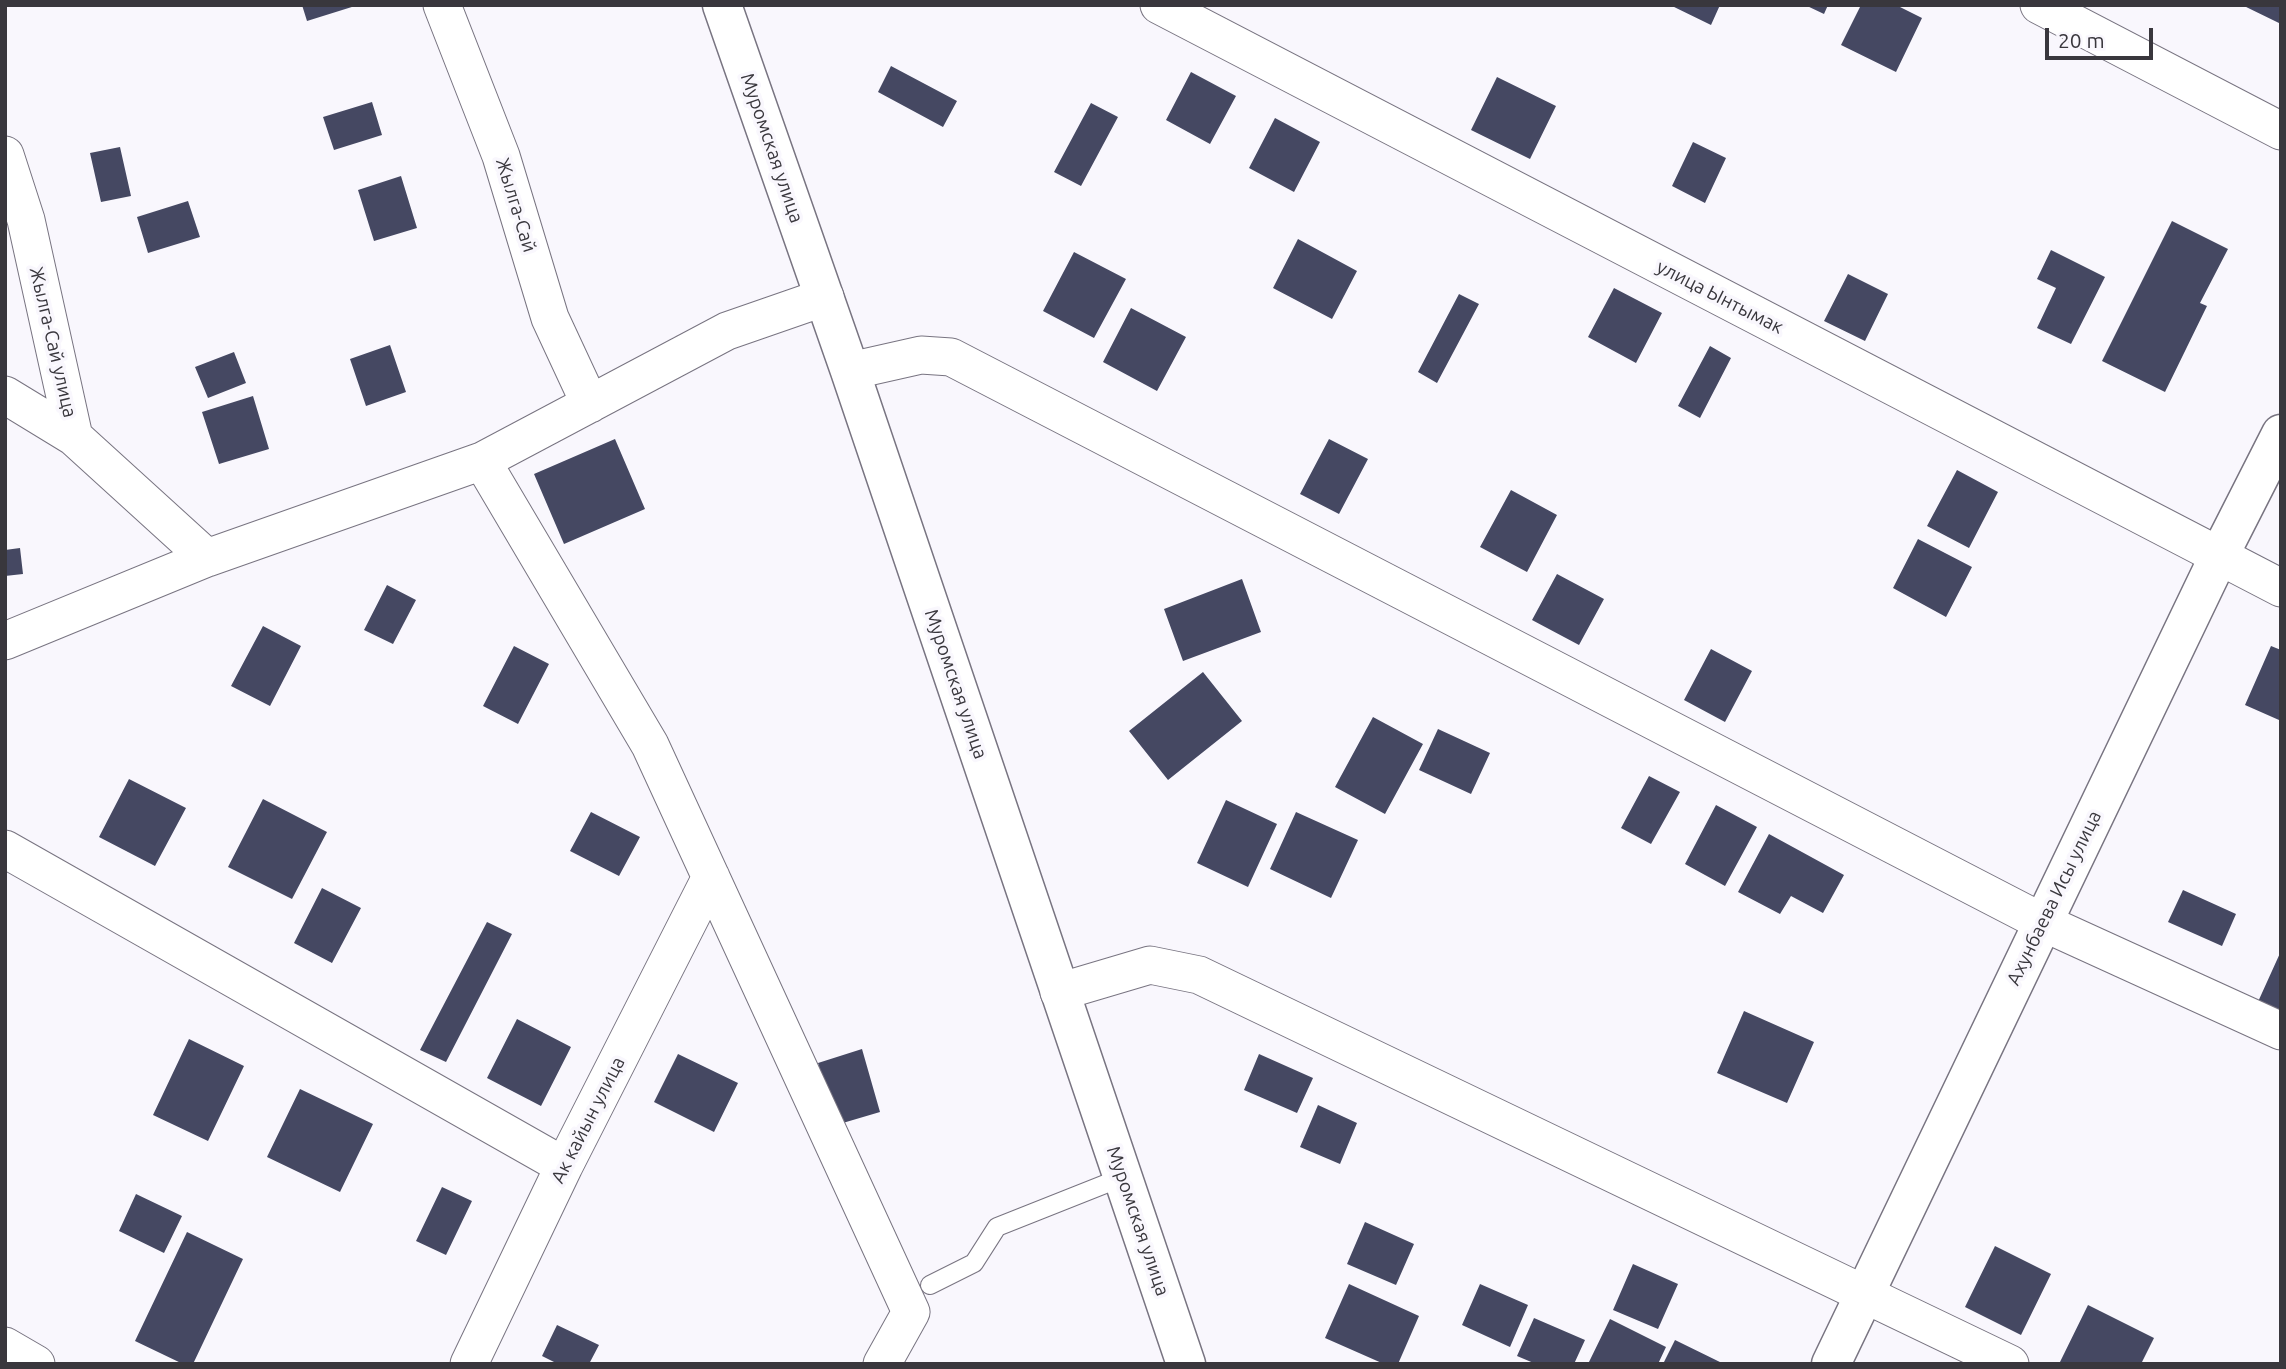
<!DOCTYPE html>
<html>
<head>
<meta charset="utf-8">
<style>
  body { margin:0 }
  #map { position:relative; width:2286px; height:1369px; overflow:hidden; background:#f9f7fd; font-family:Ubuntu,sans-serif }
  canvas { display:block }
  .frame { position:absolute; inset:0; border:7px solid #39373d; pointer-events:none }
  .scale { position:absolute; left:2045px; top:28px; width:108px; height:32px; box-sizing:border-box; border:4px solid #39373d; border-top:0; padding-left:9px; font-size:21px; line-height:24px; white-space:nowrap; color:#39373d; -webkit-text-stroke:5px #f9f7fd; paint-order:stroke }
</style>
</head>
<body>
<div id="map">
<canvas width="2286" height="1369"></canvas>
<div class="frame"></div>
<div class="scale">20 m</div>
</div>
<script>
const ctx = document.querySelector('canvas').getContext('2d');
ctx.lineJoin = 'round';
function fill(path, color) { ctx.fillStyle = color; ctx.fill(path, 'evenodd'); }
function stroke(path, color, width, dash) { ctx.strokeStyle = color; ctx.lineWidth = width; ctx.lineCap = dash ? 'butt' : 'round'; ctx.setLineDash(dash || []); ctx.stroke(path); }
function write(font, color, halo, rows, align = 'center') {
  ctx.font = font + ' Ubuntu,sans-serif'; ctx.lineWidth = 7; ctx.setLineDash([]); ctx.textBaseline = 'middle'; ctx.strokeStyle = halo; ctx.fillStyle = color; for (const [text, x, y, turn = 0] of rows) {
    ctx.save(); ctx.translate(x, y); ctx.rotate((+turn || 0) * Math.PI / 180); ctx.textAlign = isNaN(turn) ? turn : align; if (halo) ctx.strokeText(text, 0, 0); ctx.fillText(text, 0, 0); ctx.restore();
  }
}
const building = new Path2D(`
  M 302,5 L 355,5 L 355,6 L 307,21 Z
  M 1670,5 L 1720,5 L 1711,25 Z
  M 1805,5 L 1828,5 L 1824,14 Z
  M 1861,5 L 1896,5 L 1922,18 L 1896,72 L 1841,45 Z
  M 2242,5 L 2281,5 L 2281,24 Z
  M 891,66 L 957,101 L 943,127 L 878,92 Z
  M 1191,72 L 1236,96 L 1210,144 L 1166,120 Z
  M 1497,77 L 1556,106 L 1530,159 L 1471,130 Z
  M 372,102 L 382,135 L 334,150 L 323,117 Z
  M 1091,103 L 1118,117 L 1081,186 L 1054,172 Z
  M 1275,118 L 1320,142 L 1294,192 L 1249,168 Z
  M 1693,142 L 1726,158 L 1705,203 L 1672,186 Z
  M 120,147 L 131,196 L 101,202 L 90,153 Z
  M 401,176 L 417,228 L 374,241 L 358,190 Z
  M 188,201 L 200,237 L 148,253 L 137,217 Z
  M 2172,221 L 2228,249 L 2200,303 L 2207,306 L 2165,392 L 2102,361 Z
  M 1298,239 L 1357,271 L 1332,319 L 1273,288 Z
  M 2051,250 L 2105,277 L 2071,344 L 2037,328 L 2056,288 L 2037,279 Z
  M 1074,252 L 1126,279 L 1094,338 L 1043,311 Z
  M 1848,274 L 1888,294 L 1865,341 L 1824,321 Z
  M 1614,288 L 1662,313 L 1636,363 L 1588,337 Z
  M 1459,294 L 1479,304 L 1437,383 L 1418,372 Z
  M 1131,308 L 1186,337 L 1157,391 L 1103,362 Z
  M 390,345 L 406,392 L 366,406 L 350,359 Z
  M 1710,346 L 1731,358 L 1700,418 L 1678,406 Z
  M 234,352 L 246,383 L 208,398 L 195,367 Z
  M 253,396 L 269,449 L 219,464 L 202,412 Z
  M 615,439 L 645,509 L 564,544 L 534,474 Z
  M 1329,439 L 1368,459 L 1339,514 L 1300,494 Z
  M 1957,470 L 1998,492 L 1969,548 L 1927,526 Z
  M 1511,490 L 1557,515 L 1527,572 L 1480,547 Z
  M 1918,539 L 1972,567 L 1946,617 L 1893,588 Z
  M 20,548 L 23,574 L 5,576 L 5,550 Z
  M 1557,574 L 1604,599 L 1579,645 L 1532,620 Z
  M 1242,579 L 1261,632 L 1183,661 L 1164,609 Z
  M 387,585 L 416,600 L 393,644 L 364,630 Z
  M 263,626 L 301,646 L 270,706 L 231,686 Z
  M 514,646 L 549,664 L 518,724 L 483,706 Z
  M 2271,646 L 2281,650 L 2279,720 L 2245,705 Z
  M 1711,649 L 1752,671 L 1725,722 L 1684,700 Z
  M 1203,672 L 1242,721 L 1168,780 L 1129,731 Z
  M 1373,717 L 1423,744 L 1385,814 L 1335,787 Z
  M 1438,729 L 1490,753 L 1471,794 L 1419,770 Z
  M 1649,776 L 1680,792 L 1651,844 L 1621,828 Z
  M 129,779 L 186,808 L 155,866 L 99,837 Z
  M 263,799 L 327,832 L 292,899 L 228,867 Z
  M 1226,800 L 1277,824 L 1248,887 L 1197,863 Z
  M 1716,805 L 1757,827 L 1725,886 L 1685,864 Z
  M 591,812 L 640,837 L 619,876 L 570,851 Z
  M 1296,812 L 1358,840 L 1331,898 L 1270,869 Z
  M 1769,834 L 1844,875 L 1823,913 L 1791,896 L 1780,914 L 1738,892 Z
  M 322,888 L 361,908 L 332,963 L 294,943 Z
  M 2183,890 L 2236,914 L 2222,946 L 2168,922 Z
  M 487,922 L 512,934 L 446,1062 L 420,1050 Z
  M 2281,951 L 2281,1014 L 2257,1004 Z
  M 1744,1011 L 1814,1042 L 1787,1103 L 1717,1073 Z
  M 517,1019 L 571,1047 L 541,1106 L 487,1078 Z
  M 189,1039 L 244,1066 L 208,1141 L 153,1115 Z
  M 862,1049 L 880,1112 L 836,1125 L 818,1063 Z
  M 678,1054 L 738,1083 L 714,1132 L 654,1102 Z
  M 1259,1054 L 1313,1078 L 1297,1113 L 1244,1090 Z
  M 300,1089 L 373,1124 L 340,1192 L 267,1157 Z
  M 1318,1105 L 1357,1123 L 1340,1164 L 1300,1147 Z
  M 442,1187 L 472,1201 L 446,1255 L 416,1241 Z
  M 136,1194 L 182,1216 L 164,1253 L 119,1231 Z
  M 1365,1222 L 1414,1244 L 1396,1285 L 1347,1264 Z
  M 187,1232 L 243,1259 L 193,1364 L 183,1364 L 135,1341 Z
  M 1995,1246 L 2051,1274 L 2021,1335 L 1965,1307 Z
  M 1633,1264 L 1678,1284 L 1658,1329 L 1613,1310 Z
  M 1349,1284 L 1419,1316 L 1398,1364 L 1384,1364 L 1325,1338 Z
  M 1480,1284 L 1528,1305 L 1510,1347 L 1462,1325 Z
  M 2088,1305 L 2154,1338 L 2141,1364 L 2059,1364 Z
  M 1534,1318 L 1585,1340 L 1574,1364 L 1536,1364 L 1517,1356 Z
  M 1610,1319 L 1666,1347 L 1658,1364 L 1588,1364 Z
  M 557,1325 L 599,1345 L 589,1364 L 558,1364 L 542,1356 Z
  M 1675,1340 L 1724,1364 L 1663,1364 Z`);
const lane = new Path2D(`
  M 930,1285 L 974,1263 L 997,1227 L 1123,1177`);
const street = new Path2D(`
  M 442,5 L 501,156 L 550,318 L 590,404
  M 1159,5 L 2281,588
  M 2039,5 L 2281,131
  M 5,155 L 26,220 L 74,437 L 207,558
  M 850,371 L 921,355 L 951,357 L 2042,922 L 2281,1031
  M 5,395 L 74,437
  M 482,461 L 650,745 L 911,1312 L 882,1364
  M 5,641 L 207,558 L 482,461 L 727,331 L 825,297
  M 5,849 L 564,1166
  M 1059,992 L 1150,965 L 1199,975 L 2010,1364
  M 5,1346 L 36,1364
  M 469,1364 L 564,1166 L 711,877`);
const secondary = new Path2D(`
  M 722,5 L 850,371 L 1186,1364`);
const primary = new Path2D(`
  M 1831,1364 L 2219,556 L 2281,434`);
const streetNames = [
  ["Муромская улица",772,148,71],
  ["Жылга-Сай",516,205,73],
  ["улица Ынтымак",1720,297,27],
  ["Жылга-Сай улица",53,342,77],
  ["Муромская улица",956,684,71],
  ["Ахунбаева Исы улица",2054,898,-64],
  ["Ак кайын улица",588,1120,-63],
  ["Муромская улица",1138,1221,71]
];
fill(building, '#454862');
stroke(lane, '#787481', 20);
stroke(street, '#787481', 39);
stroke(secondary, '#787481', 41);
stroke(primary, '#787481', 41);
stroke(lane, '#fff', 18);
stroke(street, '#fff', 37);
stroke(secondary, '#fff', 38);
stroke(primary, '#fff', 38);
write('19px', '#39373d', '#f9f7fd', streetNames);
</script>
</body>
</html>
